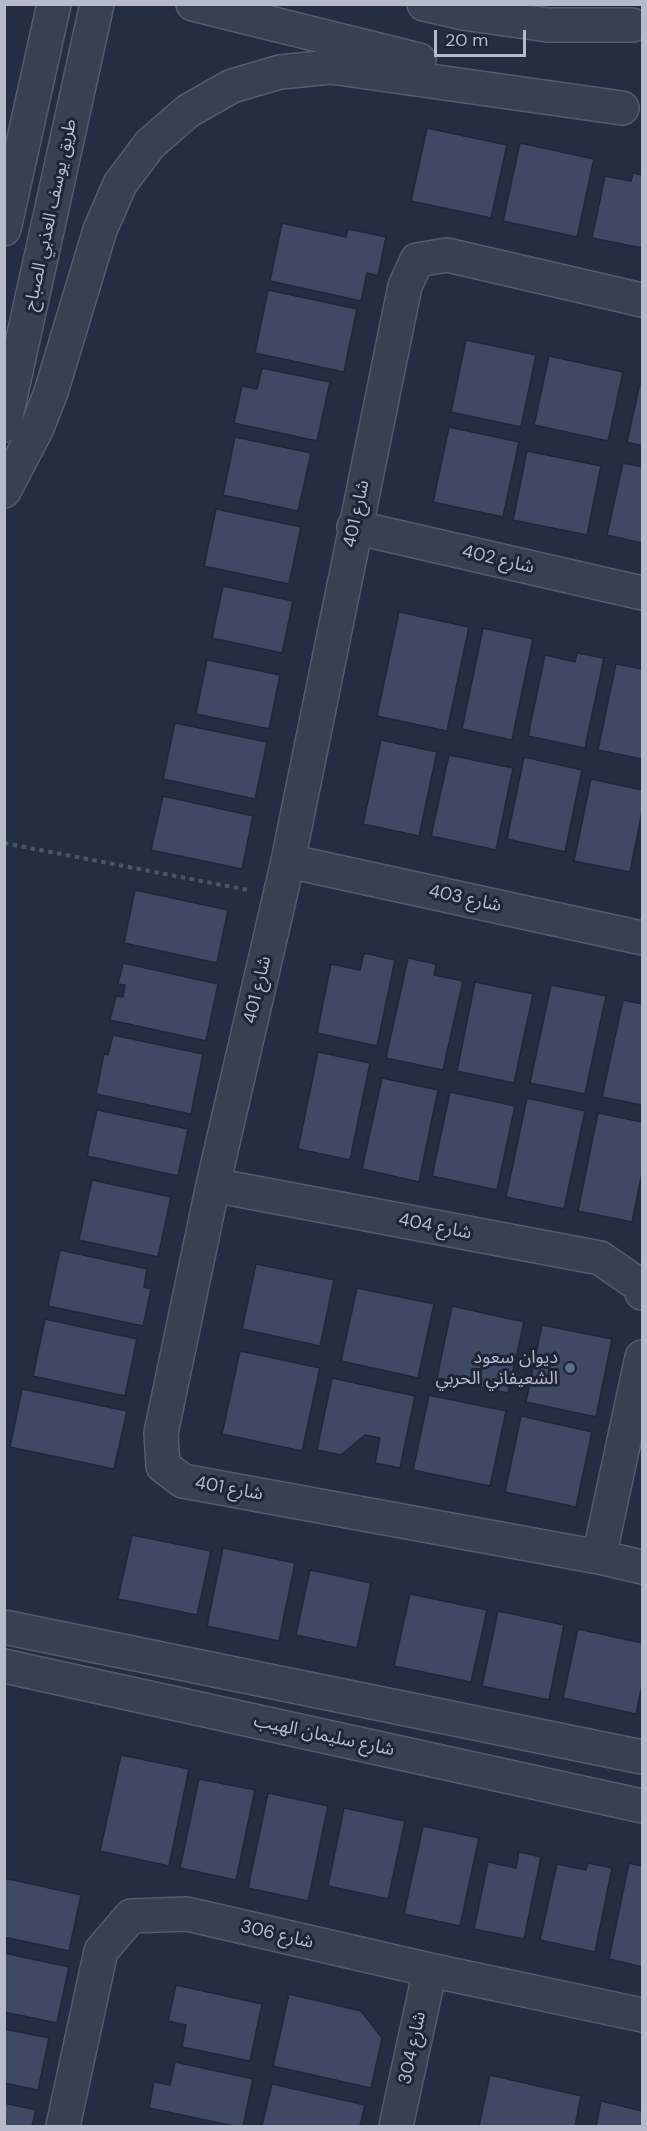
<!DOCTYPE html>
<html>
<head>
<meta charset="utf-8">
<style>
  body { margin:0 }
  #map { position:relative; width:647px; height:2131px; overflow:hidden; background:#252d43; font-family:"DM Sans",sans-serif }
  canvas { display:block }
  .frame { position:absolute; inset:0; border:6px solid #b6bbcc; pointer-events:none }
  .scale { position:absolute; left:434px; top:30px; width:92px; height:27px; box-sizing:border-box; border:3px solid #b6bbcc; border-top:0; padding-left:8px; font-size:18px; line-height:21px; white-space:nowrap; color:#b6bbcc; -webkit-text-stroke:4px #1e2537; paint-order:stroke }
</style>
</head>
<body>
<div id="map">
<canvas width="647" height="2131"></canvas>
<div class="frame"></div>
<div class="scale">20 m</div>
</div>
<script>
const ctx = document.querySelector('canvas').getContext('2d');
ctx.lineJoin = 'round';
function fill(path, color) { ctx.fillStyle = color; ctx.fill(path, 'evenodd'); }
function stroke(path, color, width, dash) { ctx.strokeStyle = color; ctx.lineWidth = width; ctx.lineCap = dash ? 'butt' : 'round'; ctx.setLineDash(dash || []); ctx.stroke(path); }
function write(font, color, halo, rows, align = 'center') {
  ctx.font = font + ' "DM Sans","Noto Sans Arabic",sans-serif'; ctx.lineWidth = 6; ctx.setLineDash([]); ctx.textBaseline = 'middle'; ctx.strokeStyle = halo; ctx.fillStyle = color; for (const [text, x, y, turn = 0] of rows) {
    ctx.save(); ctx.translate(x, y); ctx.rotate((+turn || 0) * Math.PI / 180); ctx.textAlign = isNaN(turn) ? turn : align; if (halo) ctx.strokeText(text, 0, 0); ctx.fillText(text, 0, 0); ctx.restore();
  }
}
const building = new Path2D(`
  M 427,128 L 507,145 L 491,218 L 411,201 Z
  M 520,143 L 594,159 L 577,237 L 503,221 Z
  M 633,173 L 642,175 L 642,248 L 592,238 L 605,176 L 631,181 Z
  M 282,223 L 346,237 L 348,229 L 386,237 L 378,276 L 367,273 L 361,301 L 270,281 Z
  M 268,290 L 357,309 L 344,372 L 255,353 Z
  M 466,340 L 536,355 L 521,427 L 451,412 Z
  M 549,356 L 623,372 L 608,441 L 534,425 Z
  M 262,368 L 330,382 L 317,441 L 234,423 L 242,386 L 257,389 Z
  M 641,379 L 642,379 L 642,446 L 627,442 Z
  M 449,427 L 519,442 L 503,517 L 433,502 Z
  M 235,437 L 311,453 L 298,511 L 223,495 Z
  M 527,451 L 601,466 L 587,535 L 513,520 Z
  M 623,463 L 642,467 L 642,543 L 607,535 Z
  M 216,509 L 301,527 L 289,584 L 204,566 Z
  M 223,586 L 293,601 L 282,653 L 212,638 Z
  M 399,612 L 469,627 L 447,731 L 377,716 Z
  M 483,628 L 533,639 L 512,740 L 462,729 Z
  M 577,653 L 604,658 L 585,748 L 528,736 L 545,655 L 575,662 Z
  M 207,660 L 280,675 L 269,729 L 196,714 Z
  M 616,664 L 642,669 L 642,759 L 598,750 Z
  M 175,723 L 267,742 L 255,799 L 163,779 Z
  M 381,740 L 437,752 L 419,836 L 363,824 Z
  M 449,755 L 513,768 L 496,850 L 431,836 Z
  M 524,757 L 582,770 L 565,852 L 507,839 Z
  M 591,779 L 642,790 L 642,812 L 630,872 L 574,861 Z
  M 163,796 L 253,816 L 242,869 L 151,850 Z
  M 135,890 L 228,910 L 217,963 L 124,943 Z
  M 364,953 L 395,960 L 377,1046 L 317,1033 L 331,964 L 360,970 Z
  M 408,958 L 436,964 L 434,975 L 463,981 L 443,1070 L 386,1058 Z
  M 123,963 L 218,984 L 206,1041 L 110,1020 L 116,996 L 123,997 L 125,985 L 118,984 Z
  M 475,982 L 533,994 L 514,1083 L 457,1071 Z
  M 551,985 L 606,996 L 585,1094 L 530,1083 Z
  M 623,1000 L 642,1004 L 642,1105 L 602,1097 Z
  M 113,1035 L 203,1054 L 191,1114 L 96,1094 L 104,1054 L 108,1055 Z
  M 318,1052 L 370,1063 L 350,1160 L 298,1149 Z
  M 382,1078 L 438,1090 L 419,1182 L 362,1169 Z
  M 450,1092 L 515,1106 L 497,1190 L 432,1176 Z
  M 527,1098 L 585,1111 L 564,1209 L 506,1197 Z
  M 97,1110 L 188,1129 L 178,1176 L 87,1156 Z
  M 598,1113 L 642,1122 L 642,1173 L 632,1222 L 578,1211 Z
  M 92,1180 L 171,1197 L 158,1257 L 79,1240 Z
  M 60,1250 L 147,1269 L 144,1287 L 151,1289 L 143,1326 L 48,1306 Z
  M 256,1264 L 334,1280 L 320,1346 L 242,1329 Z
  M 357,1288 L 434,1304 L 418,1378 L 341,1361 Z
  M 452,1306 L 524,1322 L 508,1393 L 437,1378 Z
  M 45,1319 L 137,1339 L 125,1396 L 33,1376 Z
  M 542,1325 L 612,1339 L 596,1417 L 526,1402 Z
  M 240,1351 L 320,1368 L 302,1451 L 222,1434 Z
  M 332,1378 L 415,1396 L 400,1468 L 375,1463 L 380,1438 L 365,1435 L 341,1455 L 317,1450 Z
  M 22,1389 L 127,1411 L 114,1469 L 10,1447 Z
  M 429,1395 L 506,1411 L 490,1486 L 413,1470 Z
  M 521,1416 L 592,1432 L 576,1507 L 505,1492 Z
  M 132,1535 L 211,1551 L 197,1615 L 118,1599 Z
  M 223,1548 L 295,1563 L 279,1641 L 207,1626 Z
  M 310,1570 L 371,1583 L 357,1648 L 296,1635 Z
  M 410,1594 L 487,1610 L 471,1682 L 394,1666 Z
  M 498,1611 L 564,1625 L 549,1700 L 482,1686 Z
  M 578,1629 L 642,1643 L 642,1685 L 636,1714 L 563,1698 Z
  M 121,1755 L 189,1769 L 169,1866 L 100,1851 Z
  M 199,1779 L 255,1790 L 236,1880 L 180,1868 Z
  M 268,1793 L 328,1806 L 308,1901 L 248,1888 Z
  M 344,1808 L 405,1821 L 388,1899 L 328,1886 Z
  M 423,1826 L 479,1838 L 460,1926 L 404,1914 Z
  M 519,1852 L 541,1857 L 524,1939 L 474,1929 L 488,1862 L 516,1868 Z
  M 588,1863 L 612,1868 L 595,1952 L 540,1940 L 557,1864 L 586,1870 Z
  M 629,1863 L 642,1866 L 642,1967 L 609,1959 Z
  M 4,1878 L 81,1895 L 69,1951 L 4,1937 Z
  M 4,1953 L 69,1967 L 57,2023 L 4,2012 Z
  M 176,1985 L 262,2004 L 250,2061 L 182,2047 L 186,2025 L 168,2021 Z
  M 289,1994 L 361,2011 L 382,2038 L 371,2088 L 273,2066 Z
  M 4,2029 L 49,2038 L 38,2090 L 4,2083 Z
  M 175,2062 L 253,2079 L 243,2126 L 234,2126 L 149,2108 L 154,2082 L 170,2085 Z
  M 490,2075 L 581,2096 L 575,2126 L 479,2126 Z
  M 272,2084 L 365,2105 L 360,2126 L 262,2126 Z
  M 601,2101 L 642,2111 L 642,2126 L 596,2126 Z
  M 4,2103 L 36,2110 L 32,2126 L 4,2126 Z`);
const path = new Path2D(`
  M 4,843 L 248,890`);
const minor = new Path2D(`
  M 193,4 L 419,60
  M 424,4 L 463,13 L 548,25 L 632,25
  M 4,229 L 54,4
  M 642,300 L 447,255 L 417,260 L 405,286 L 288,861 L 213,1185 L 161,1433 L 163,1466 L 183,1481 L 599,1557 L 642,1567
  M 4,425 L 97,4
  M 4,491 L 37,428 L 51,392 L 100,230 L 120,184 L 150,144 L 188,111 L 232,86 L 280,72 L 331,67 L 622,108
  M 354,527 L 642,593
  M 288,861 L 642,938
  M 213,1185 L 600,1258 L 642,1287 L 642,1293
  M 599,1557 L 642,1357
  M 4,1627 L 642,1757
  M 4,1666 L 642,1806
  M 63,2126 L 101,1951 L 131,1916 L 187,1914 L 430,1970 L 642,2015
  M 396,2126 L 430,1970`);
const markers = [
  [570,1368,6,"#5c6f8a"]
];
const streetNames = [
  ["طريق يوسف العذبي الصباح",51,215,-78],
  ["شارع 401",357,514,-78],
  ["شارع 402",498,560,13],
  ["شارع 403",465,899,12],
  ["شارع 401",258,990,-77],
  ["شارع 404",435,1227,11],
  ["شارع 401",229,1489,10],
  ["شارع سليمان الهيب",324,1736,12],
  ["شارع 306",277,1935,13],
  ["شارع 304",413,2048,-78]
];
const poiNames = [
  ["ديوان سعود",558,1358],
  ["الشعيفاني الحربي",558,1379]
];
fill(building, '#404963');
stroke(building, '#202739', 1.5);
stroke(minor, '#545b6c', 36);
stroke(path, '#455960', 4, [4.5, 4.5]);
stroke(minor, '#394052', 33);
for (const [x, y, r, color] of markers) { const dot = new Path2D(); dot.arc(x, y, r, 0, 2 * Math.PI); ctx.fillStyle = color; ctx.fill(dot); stroke(dot, '#1e2537', 2); }
write('18px', '#b6bbcc', '#1e2537', streetNames);
write('18px', '#b6bbcc', '#1e2537', poiNames, 'right');
</script>
</body>
</html>
